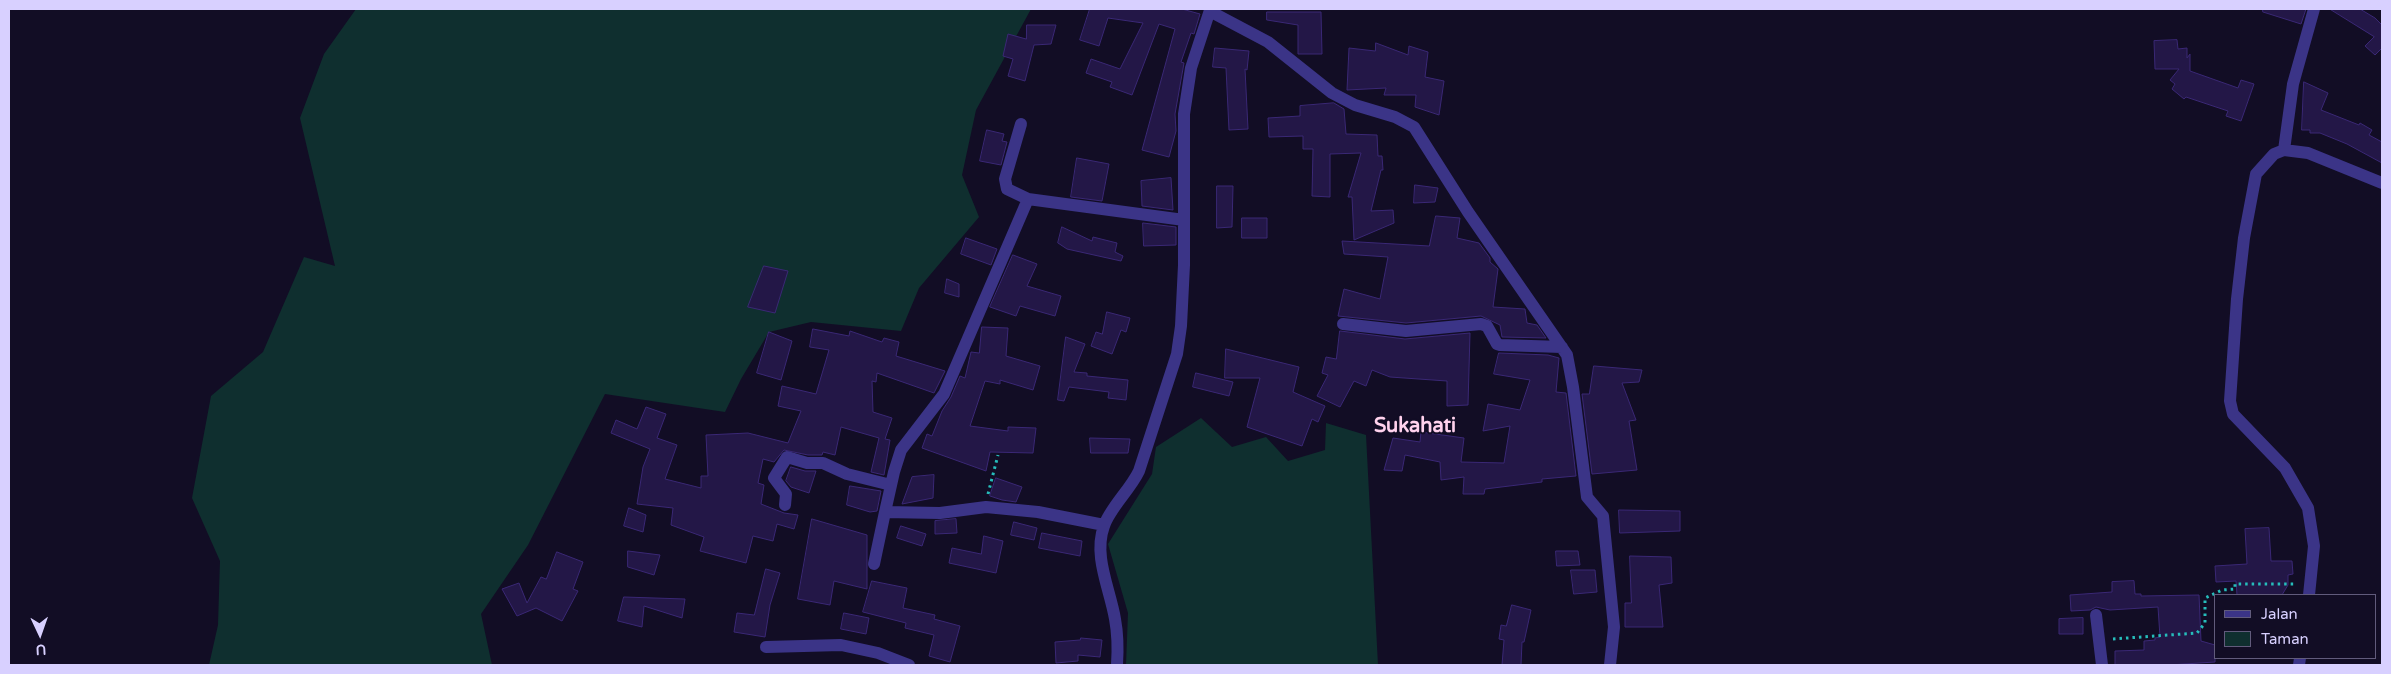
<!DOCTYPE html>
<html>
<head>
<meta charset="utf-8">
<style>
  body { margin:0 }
  #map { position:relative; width:2391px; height:674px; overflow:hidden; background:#120d25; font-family:"Varela Round",sans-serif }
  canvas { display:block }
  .frame { position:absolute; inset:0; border:10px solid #d8d0ff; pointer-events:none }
  .legend { position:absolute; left:2214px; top:594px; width:162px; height:65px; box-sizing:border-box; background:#120d25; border:1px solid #615b7c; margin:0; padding:6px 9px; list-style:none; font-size:15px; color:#d8d0ff }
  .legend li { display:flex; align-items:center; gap:10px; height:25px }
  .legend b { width:25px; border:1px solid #615b7c }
  .north { position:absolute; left:15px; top:609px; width:50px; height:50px; -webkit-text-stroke:4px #120d25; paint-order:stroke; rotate:177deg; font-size:14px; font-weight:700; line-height:20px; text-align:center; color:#d8d0ff }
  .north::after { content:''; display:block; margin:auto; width:18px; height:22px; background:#d8d0ff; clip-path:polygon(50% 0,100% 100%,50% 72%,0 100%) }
</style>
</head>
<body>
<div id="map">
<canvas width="2391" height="674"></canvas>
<div class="frame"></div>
<ul class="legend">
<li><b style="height:6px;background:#3b3487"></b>Jalan</li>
<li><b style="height:14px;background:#0f2f2f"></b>Taman</li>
</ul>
<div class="north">U</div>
</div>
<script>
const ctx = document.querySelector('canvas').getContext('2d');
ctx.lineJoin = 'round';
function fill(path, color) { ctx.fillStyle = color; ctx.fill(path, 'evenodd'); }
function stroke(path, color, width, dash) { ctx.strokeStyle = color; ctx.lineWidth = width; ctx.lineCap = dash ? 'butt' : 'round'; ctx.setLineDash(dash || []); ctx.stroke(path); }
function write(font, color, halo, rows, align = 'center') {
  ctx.font = font + ' "Varela Round",sans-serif'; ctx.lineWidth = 4; ctx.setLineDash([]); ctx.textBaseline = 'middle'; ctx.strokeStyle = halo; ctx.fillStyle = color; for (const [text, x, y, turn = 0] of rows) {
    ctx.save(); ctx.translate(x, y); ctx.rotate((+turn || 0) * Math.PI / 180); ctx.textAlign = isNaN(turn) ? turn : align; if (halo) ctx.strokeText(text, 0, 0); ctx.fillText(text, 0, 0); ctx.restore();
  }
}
const green = new Path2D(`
  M 356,9 L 1031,9 L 976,110 L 962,175 L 979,217 L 919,288 L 901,331 L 811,322 L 769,332 L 741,379 L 725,412 L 605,394 L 528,545 L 481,614 L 492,665 L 209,665 L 218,625 L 220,561 L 192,498 L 211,396 L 263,352 L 304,257 L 335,266 L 300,118 L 324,54 Z
  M 1201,418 L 1232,447 L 1266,437 L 1288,461 L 1325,450 L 1326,423 L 1366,435 L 1378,665 L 1126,665 L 1128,613 L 1108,544 L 1152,474 L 1156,447 Z`);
const building = new Path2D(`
  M 1090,9 L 1182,9 L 1200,14 L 1194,34 L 1191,33 L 1181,62 L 1184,63 L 1175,114 L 1176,131 L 1169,157 L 1142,150 L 1175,29 L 1159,24 L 1132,95 L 1110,87 L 1112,82 L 1086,73 L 1091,59 L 1120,69 L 1143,23 L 1108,18 L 1099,46 L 1080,40 Z
  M 2263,9 L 2306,9 L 2301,24 L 2263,12 Z
  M 2330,9 L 2360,9 L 2375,18 L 2382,25 L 2382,48 L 2375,55 L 2365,46 L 2374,37 Z
  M 1267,12 L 1321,12 L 1322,54 L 1298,54 L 1298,25 L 1267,20 Z
  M 1027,25 L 1056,25 L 1051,44 L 1034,45 L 1025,81 L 1008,76 L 1013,59 L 1003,56 L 1008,34 L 1026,39 Z
  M 2177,40 L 2178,49 L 2187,48 L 2187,58 L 2190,54 L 2190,71 L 2238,88 L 2241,80 L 2254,84 L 2241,121 L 2226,116 L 2228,111 L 2186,97 L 2184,99 L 2172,89 L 2175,84 L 2170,80 L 2179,69 L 2155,69 L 2154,41 Z
  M 1376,43 L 1408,55 L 1409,46 L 1428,52 L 1425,77 L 1444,81 L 1439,115 L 1415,107 L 1416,95 L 1384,95 L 1386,88 L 1347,90 L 1349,48 L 1375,51 Z
  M 1215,48 L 1249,51 L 1247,70 L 1245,69 L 1248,129 L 1229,130 L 1226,68 L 1213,67 Z
  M 2304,82 L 2328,93 L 2321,110 L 2359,125 L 2360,123 L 2372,130 L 2369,135 L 2382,142 L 2382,163 L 2347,144 L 2320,133 L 2310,133 L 2310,130 L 2302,130 Z
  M 1334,103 L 1344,109 L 1346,134 L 1377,135 L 1378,156 L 1382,156 L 1383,170 L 1381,170 L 1371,211 L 1393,210 L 1394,223 L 1354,240 L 1352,197 L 1348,197 L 1361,153 L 1330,154 L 1330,197 L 1312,196 L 1313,149 L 1303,149 L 1303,136 L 1269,137 L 1268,118 L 1300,116 L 1300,106 Z
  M 987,130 L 1004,134 L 1002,141 L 1007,142 L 1001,165 L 980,161 Z
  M 1077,158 L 1109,164 L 1102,201 L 1071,197 Z
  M 1171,178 L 1173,210 L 1142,206 L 1141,181 Z
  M 1415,185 L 1438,188 L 1435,202 L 1414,203 Z
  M 1217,186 L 1233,186 L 1232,227 L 1217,228 Z
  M 1436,216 L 1460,218 L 1457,238 L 1479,243 L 1490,258 L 1490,262 L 1498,269 L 1493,307 L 1525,309 L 1527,323 L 1537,325 L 1546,338 L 1502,337 L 1500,325 L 1481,316 L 1406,323 L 1338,316 L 1344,289 L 1380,299 L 1388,257 L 1344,254 L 1342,241 L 1429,246 Z
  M 1242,218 L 1267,218 L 1267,238 L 1242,238 Z
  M 1143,223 L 1176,227 L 1176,245 L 1144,246 Z
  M 1062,227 L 1092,241 L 1093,237 L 1117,243 L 1115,252 L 1123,256 L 1121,261 L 1067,249 L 1058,243 Z
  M 966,238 L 997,249 L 991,265 L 961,254 Z
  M 1013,255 L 1037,264 L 1027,286 L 1061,296 L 1055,316 L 1020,306 L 1016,316 L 990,307 Z
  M 764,266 L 788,271 L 775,313 L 748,307 Z
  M 947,279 L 959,284 L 959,297 L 945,293 Z
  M 1107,312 L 1130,318 L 1126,332 L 1121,330 L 1112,354 L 1091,346 L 1096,332 L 1102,334 Z
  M 982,327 L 1008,328 L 1006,356 L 1040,366 L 1033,390 L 1000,380 L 1000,384 L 985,381 L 970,426 L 1008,431 L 1008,427 L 1036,428 L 1033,453 L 990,452 L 986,471 L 922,448 L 927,434 L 932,436 L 942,411 L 951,397 L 960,376 L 965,378 L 971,352 L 979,353 Z
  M 813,329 L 849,336 L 850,331 L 882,342 L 884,338 L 899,342 L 896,356 L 945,371 L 934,393 L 877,373 L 876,382 L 872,381 L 873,412 L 892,418 L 885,439 L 890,440 L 884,475 L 871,472 L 879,438 L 841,427 L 835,455 L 823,452 L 822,455 L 808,455 L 784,450 L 774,462 L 763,459 L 758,483 L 764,485 L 761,504 L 784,513 L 798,515 L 794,529 L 777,524 L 773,541 L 753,536 L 746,563 L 700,551 L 704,537 L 671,525 L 673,508 L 637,504 L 643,467 L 650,449 L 611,433 L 616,420 L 637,429 L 646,407 L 666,414 L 657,438 L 677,445 L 665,479 L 701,488 L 701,476 L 708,476 L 706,435 L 748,433 L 788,443 L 801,411 L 778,406 L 782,386 L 816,394 L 829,350 L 810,347 Z
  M 1340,331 L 1405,339 L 1470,333 L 1468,405 L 1447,406 L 1447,381 L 1390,377 L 1372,370 L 1366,386 L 1354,381 L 1340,407 L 1317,396 L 1328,375 L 1322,373 L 1326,357 L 1336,359 Z
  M 769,332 L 792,341 L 781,380 L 757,373 Z
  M 1066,337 L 1085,344 L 1074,372 L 1087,373 L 1087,376 L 1128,380 L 1126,400 L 1108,398 L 1109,392 L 1069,387 L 1064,401 L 1058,400 Z
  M 1226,349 L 1299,367 L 1293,392 L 1325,406 L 1318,422 L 1312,419 L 1302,446 L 1247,427 L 1260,378 L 1225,378 Z
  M 1499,353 L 1548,355 L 1559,358 L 1556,392 L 1566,393 L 1576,476 L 1542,479 L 1542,482 L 1485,489 L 1484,494 L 1463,494 L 1464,477 L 1441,480 L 1440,462 L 1405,455 L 1402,471 L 1384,470 L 1393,438 L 1420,442 L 1421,432 L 1464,438 L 1461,462 L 1504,463 L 1510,426 L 1483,431 L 1488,404 L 1520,410 L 1530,380 L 1494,374 Z
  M 1594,366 L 1642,370 L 1639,382 L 1622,383 L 1636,420 L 1629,421 L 1637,470 L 1592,474 L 1582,394 L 1589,394 Z
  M 1196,373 L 1233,382 L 1229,396 L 1193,387 Z
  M 1090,438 L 1130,439 L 1128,453 L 1091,453 Z
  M 791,467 L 805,471 L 816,471 L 809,493 L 791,487 L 786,481 Z
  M 934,475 L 933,498 L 902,504 L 912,477 Z
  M 996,478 L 1022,487 L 1016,502 L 1002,500 L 990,496 Z
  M 850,486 L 881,491 L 877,511 L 870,512 L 847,505 Z
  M 629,508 L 646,515 L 643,532 L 624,526 Z
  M 1619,510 L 1680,511 L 1680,531 L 1620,533 Z
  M 812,519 L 867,535 L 867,589 L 834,581 L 830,605 L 798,599 Z
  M 956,519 L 957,533 L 935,534 L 935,521 Z
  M 1014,522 L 1037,528 L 1034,540 L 1011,535 Z
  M 901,526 L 926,534 L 922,546 L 897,538 Z
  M 2269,528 L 2271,561 L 2292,561 L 2293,574 L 2288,575 L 2288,585 L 2282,595 L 2237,595 L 2236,581 L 2216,582 L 2215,566 L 2247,564 L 2245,529 Z
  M 1042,533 L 1082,541 L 1080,556 L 1039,548 Z
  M 984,536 L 1003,541 L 996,573 L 949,563 L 952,548 L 981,554 Z
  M 628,551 L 660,555 L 654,575 L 628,567 Z
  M 1556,551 L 1578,551 L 1580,565 L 1557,566 Z
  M 557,552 L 583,562 L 573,589 L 578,591 L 562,621 L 536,608 L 517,616 L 502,589 L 519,583 L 527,603 L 541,577 L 546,579 Z
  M 1630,556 L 1671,557 L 1672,583 L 1659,585 L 1663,627 L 1625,627 L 1625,603 L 1631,603 Z
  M 766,569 L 780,573 L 770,605 L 765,637 L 734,632 L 737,613 L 754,615 Z
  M 1571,570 L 1595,570 L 1597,592 L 1574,594 Z
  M 872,581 L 907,588 L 903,608 L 935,615 L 934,619 L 960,626 L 950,662 L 929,656 L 934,635 L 905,628 L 906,623 L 863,612 Z
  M 2134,581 L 2135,594 L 2141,594 L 2141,596 L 2199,595 L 2201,641 L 2215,645 L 2215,662 L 2169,665 L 2115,665 L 2115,651 L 2144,650 L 2144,641 L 2155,640 L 2155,638 L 2160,637 L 2158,607 L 2110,610 L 2096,607 L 2090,610 L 2071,611 L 2070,595 L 2112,592 L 2112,582 Z
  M 624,597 L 685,599 L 682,618 L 644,606 L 642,627 L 618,621 Z
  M 1512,605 L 1531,610 L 1524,642 L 1522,642 L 1521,665 L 1502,665 L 1504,640 L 1499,639 L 1501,625 L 1506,626 Z
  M 844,613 L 869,618 L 866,634 L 841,629 Z
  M 2083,618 L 2083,634 L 2059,634 L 2059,619 Z
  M 1081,638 L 1102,640 L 1100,657 L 1078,655 L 1078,661 L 1056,663 L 1055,642 L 1080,640 Z`);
const path = new Path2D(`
  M 988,494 L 998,455
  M 2113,639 L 2197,633 L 2205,623 L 2205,598 L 2222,590 L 2235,589 L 2235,584 L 2297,584`);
const street = new Path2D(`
  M 1210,9 L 1217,15 L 1268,42 L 1332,93 L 1355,105 L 1395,117 L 1414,127 L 1468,212 L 1567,355 L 1573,387 L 1587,497 L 1603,516 L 1614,627 L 1610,665
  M 1021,124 L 1005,179 L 1007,189 L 1028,199 L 1184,220
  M 2284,150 L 2293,84 L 2314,9
  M 1343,324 L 1406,331 L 1481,324 L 1487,326 L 1497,344 L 1500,345 L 1562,347
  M 785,505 L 786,494 L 774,478 L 787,457 L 807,463 L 823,463 L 847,474 L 891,485
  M 885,512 L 894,472 L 901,450 L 944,394 L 1028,199
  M 874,564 L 885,512 L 940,513 L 986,507 L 1038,512 L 1104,525
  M 2309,595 L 2314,546 L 2308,508 L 2285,468 L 2233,414 L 2230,401 L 2237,299 L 2244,238 L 2256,174 L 2274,154 L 2284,150 L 2308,153 L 2382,183
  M 2096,615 L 2102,665
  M 766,647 L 841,645 L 878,653 L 909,665
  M 1117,665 C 1118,650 1118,635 1115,619 C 1110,589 1093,556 1104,526 C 1110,508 1130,490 1139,471 L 1177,354 L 1181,326 L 1184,265 L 1184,114 L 1191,68 L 1210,10
  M 2299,665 L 2300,658`);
const quarterNames = [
  ["Sukahati",1415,427]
];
fill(green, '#0f2f2f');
fill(building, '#231747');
stroke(building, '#3a2875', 1);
stroke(path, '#26bdbb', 3, [2.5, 4]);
stroke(street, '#3b3487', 12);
write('bold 20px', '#ffd2ed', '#120d25', quarterNames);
</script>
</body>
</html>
